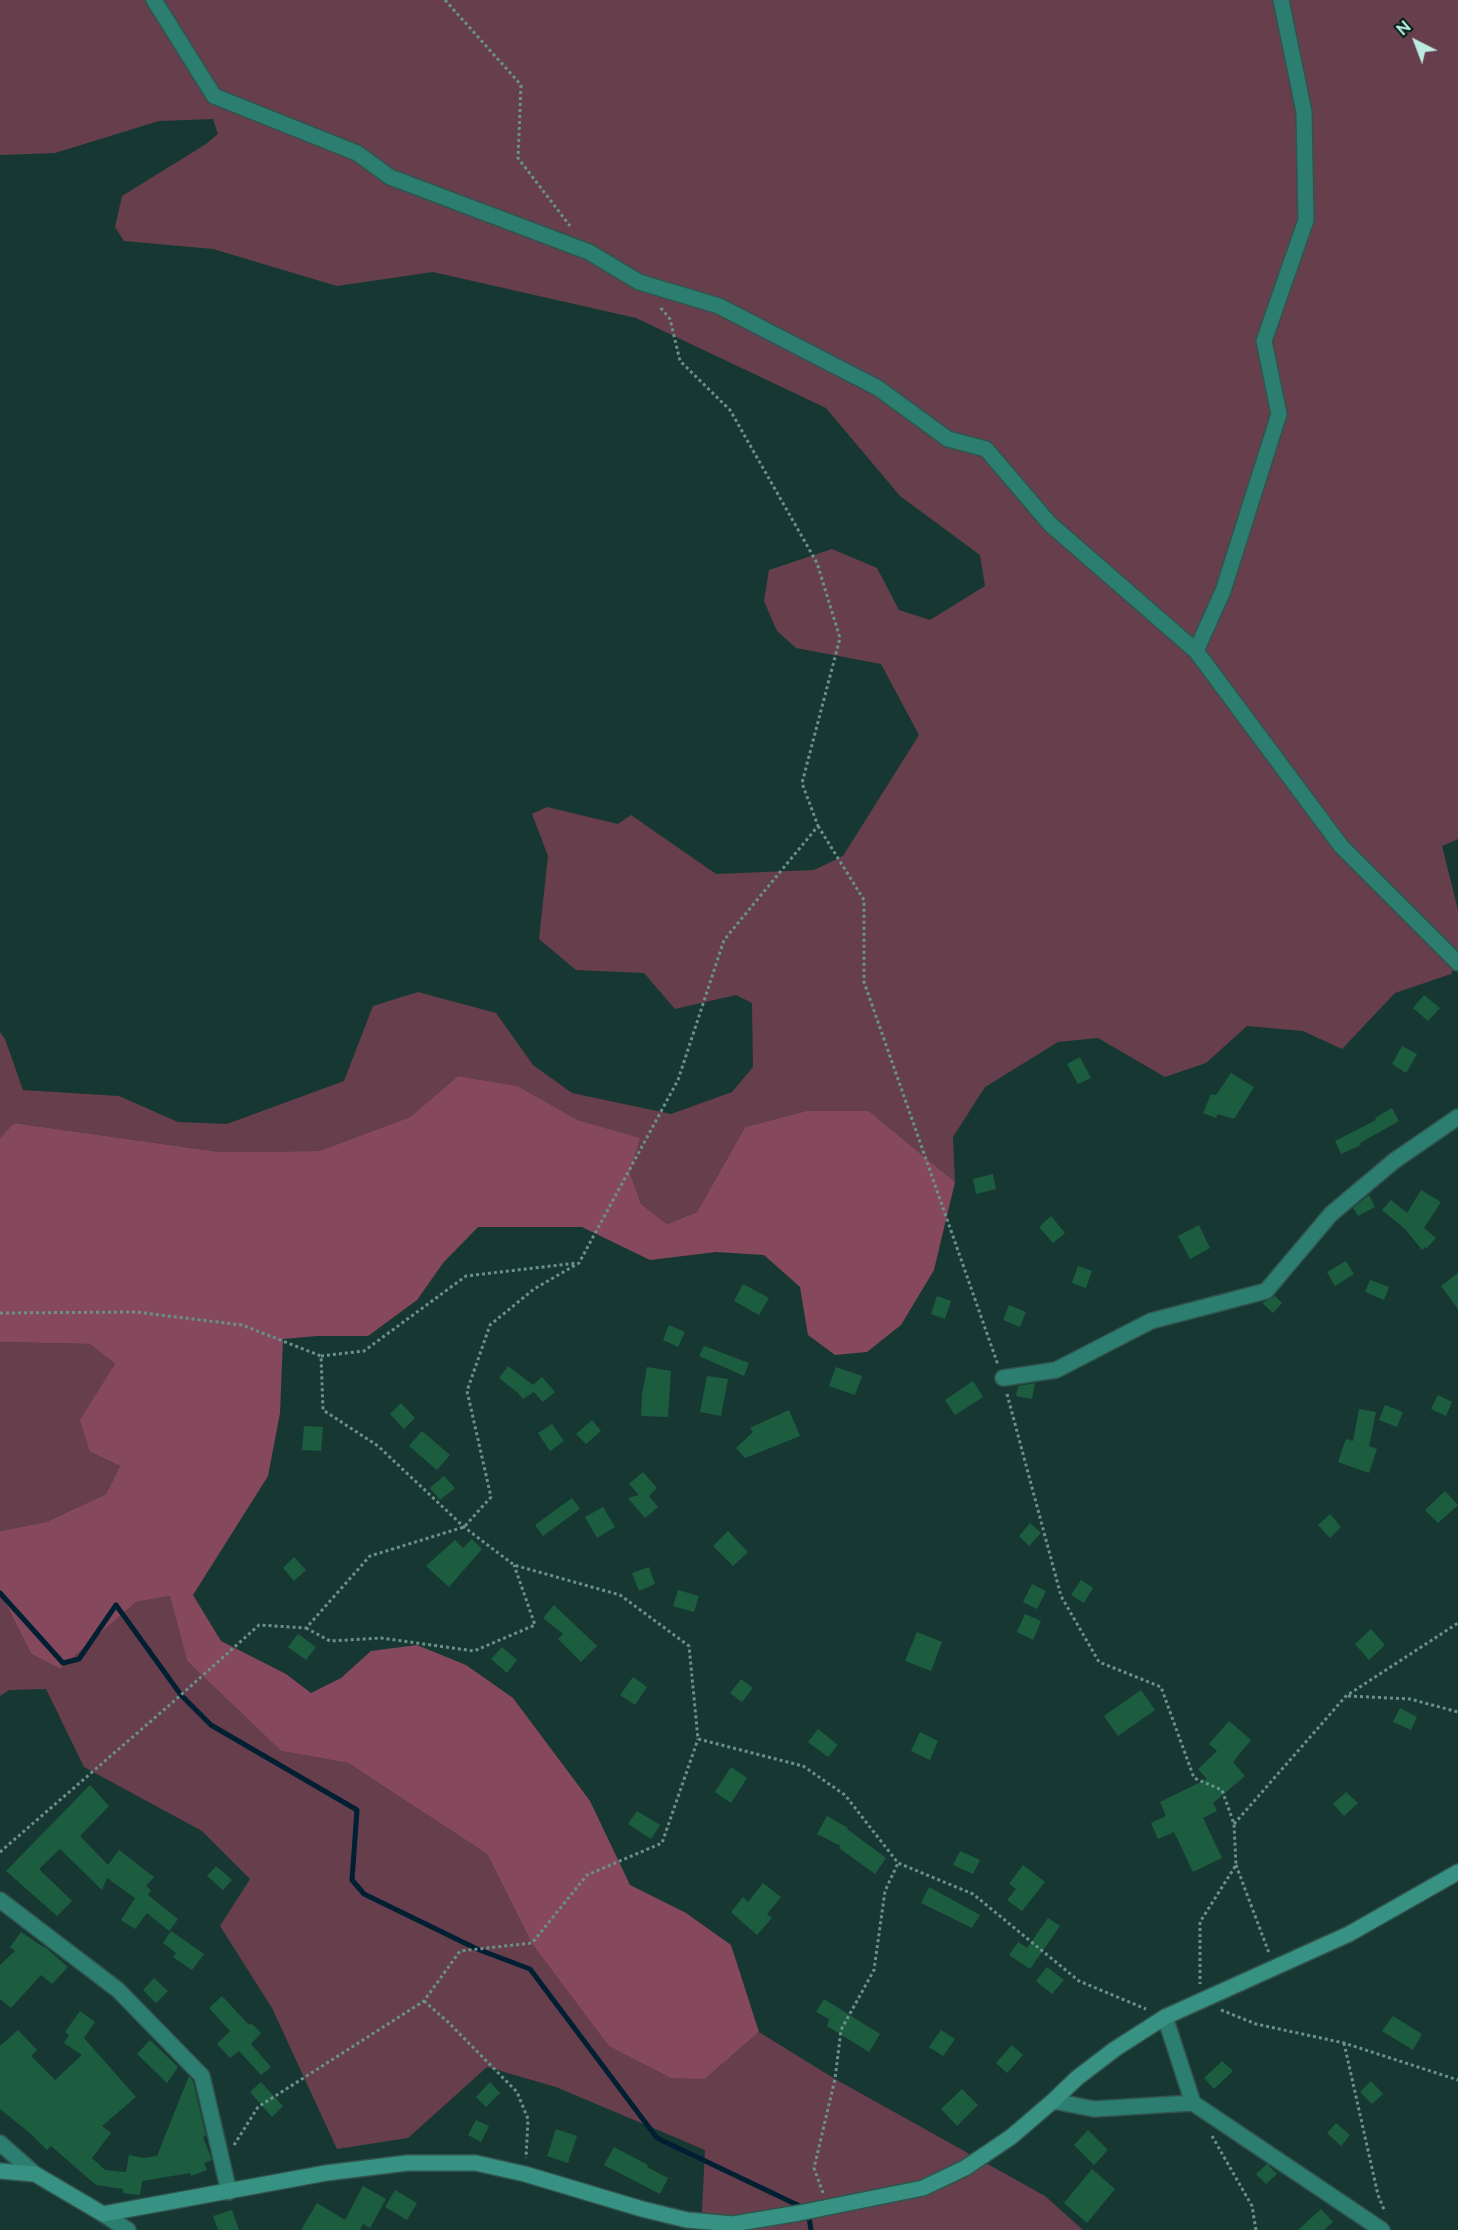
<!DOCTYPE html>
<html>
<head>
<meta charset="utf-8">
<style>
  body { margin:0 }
  #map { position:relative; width:1458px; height:2230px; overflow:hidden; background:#173832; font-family:Raleway,sans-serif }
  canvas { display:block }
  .north { position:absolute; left:1386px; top:12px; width:60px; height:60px; -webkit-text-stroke:4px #001f1a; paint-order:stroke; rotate:318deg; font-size:16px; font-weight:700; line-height:24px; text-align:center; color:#bcebe1 }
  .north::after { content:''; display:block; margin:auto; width:21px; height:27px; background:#bcebe1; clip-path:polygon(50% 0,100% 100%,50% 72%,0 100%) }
</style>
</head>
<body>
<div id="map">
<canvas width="1458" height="2230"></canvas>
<div class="north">N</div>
</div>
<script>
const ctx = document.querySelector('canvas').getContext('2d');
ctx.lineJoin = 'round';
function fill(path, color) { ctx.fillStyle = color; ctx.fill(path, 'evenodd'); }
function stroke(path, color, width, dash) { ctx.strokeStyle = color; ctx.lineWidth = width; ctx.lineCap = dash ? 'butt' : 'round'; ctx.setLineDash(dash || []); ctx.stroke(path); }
const green = new Path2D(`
  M 0,0 L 1458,0 L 1458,839 L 1442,846 L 1458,910 L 1458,960 L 1451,974 L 1395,993 L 1342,1049 L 1303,1031 L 1247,1026 L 1206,1063 L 1165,1077 L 1098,1038 L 1058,1042 L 985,1087 L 953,1137 L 955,1182 L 869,1111 L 806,1111 L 745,1127 L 697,1212 L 667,1224 L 641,1204 L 630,1173 L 639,1138 L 578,1120 L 518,1086 L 458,1076 L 410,1117 L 319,1151 L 220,1152 L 14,1123 L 0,1138 L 0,1032 L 5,1039 L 23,1090 L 119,1096 L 178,1122 L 227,1124 L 344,1081 L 373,1006 L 418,992 L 496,1013 L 533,1065 L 572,1093 L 671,1114 L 732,1092 L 753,1067 L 752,1003 L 736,995 L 675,1009 L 644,973 L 576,970 L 539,939 L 548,856 L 532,814 L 547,807 L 618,824 L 631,815 L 716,874 L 814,870 L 843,856 L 919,735 L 881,664 L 796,648 L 777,631 L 764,601 L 769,570 L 832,549 L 877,568 L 899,610 L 930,620 L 985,586 L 980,555 L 900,496 L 826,408 L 636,318 L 433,272 L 337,286 L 213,249 L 124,241 L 115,227 L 122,196 L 206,144 L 218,134 L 213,119 L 159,121 L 55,153 L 0,155 Z
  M 0,1342 L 90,1344 L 115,1364 L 90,1452 L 120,1466 L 106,1494 L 46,1522 L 0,1531 Z
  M 0,1592 L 31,1654 L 60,1669 L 136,1602 L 170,1596 L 187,1661 L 281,1751 L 348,1763 L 487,1854 L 531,1942 L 705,2079 L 759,2032 L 835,2079 L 1045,2196 L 1083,2230 L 701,2230 L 705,2150 L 556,2087 L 487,2067 L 408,2138 L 337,2149 L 272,2008 L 220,1926 L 250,1879 L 202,1831 L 84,1767 L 46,1689 L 9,1690 L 0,1696 Z`);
const forest = new Path2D(`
  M 458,1076 L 518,1086 L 578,1120 L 640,1138 L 630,1173 L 641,1204 L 667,1224 L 697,1212 L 745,1127 L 806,1111 L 869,1111 L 955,1182 L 934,1270 L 901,1325 L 867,1352 L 835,1355 L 808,1335 L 800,1287 L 764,1255 L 716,1252 L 650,1260 L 582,1227 L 478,1227 L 443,1263 L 417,1300 L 368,1336 L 317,1336 L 283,1339 L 280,1413 L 268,1476 L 193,1595 L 221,1641 L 286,1674 L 311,1693 L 341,1678 L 371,1651 L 417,1645 L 466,1665 L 513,1698 L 590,1801 L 630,1885 L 686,1913 L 731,1945 L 759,2032 L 705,2079 L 671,2078 L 609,2046 L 531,1942 L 487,1854 L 348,1763 L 281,1751 L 187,1661 L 170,1596 L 136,1602 L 60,1669 L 31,1654 L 0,1592 L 0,1531 L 46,1522 L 106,1494 L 120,1466 L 90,1452 L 80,1420 L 115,1364 L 90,1344 L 0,1342 L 0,1138 L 14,1123 L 220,1152 L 319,1151 L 410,1117 Z`);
const stream = new Path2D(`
  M 0,1593 L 63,1663 L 79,1659 L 116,1605 L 181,1695 L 211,1725 L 357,1810 L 352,1880 L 364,1894 L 477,1949 L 530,1969 L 657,2138 L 808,2210 L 811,2230`);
const building = new Path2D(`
  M 1424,995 L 1440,1008 L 1428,1021 L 1413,1008 Z
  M 1402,1046 L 1417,1054 L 1406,1073 L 1392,1064 Z
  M 1080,1057 L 1091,1078 L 1078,1084 L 1067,1064 Z
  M 1231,1073 L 1254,1087 L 1234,1119 L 1218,1114 L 1216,1118 L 1203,1113 L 1211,1094 L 1216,1095 Z
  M 1392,1108 L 1399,1121 L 1360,1143 L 1361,1145 L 1341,1154 L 1335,1141 L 1376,1120 L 1375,1118 Z
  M 993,1174 L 996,1189 L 976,1194 L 973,1179 Z
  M 1421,1190 L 1441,1202 L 1424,1228 L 1436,1238 L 1427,1248 L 1425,1247 L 1422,1250 L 1405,1229 L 1382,1210 L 1391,1200 L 1407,1213 Z
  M 1369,1195 L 1375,1207 L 1358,1216 L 1353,1208 Z
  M 1051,1216 L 1065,1233 L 1053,1243 L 1039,1227 Z
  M 1199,1225 L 1210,1248 L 1190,1259 L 1178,1236 Z
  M 1346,1261 L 1354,1274 L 1335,1286 L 1327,1272 Z
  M 1078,1266 L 1092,1271 L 1086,1288 L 1072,1283 Z
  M 1458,1273 L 1458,1309 L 1441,1286 Z
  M 1370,1280 L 1389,1287 L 1384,1300 L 1365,1292 Z
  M 743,1284 L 769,1298 L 759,1315 L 734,1301 Z
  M 937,1296 L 951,1301 L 945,1319 L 931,1314 Z
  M 1275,1296 L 1282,1303 L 1273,1313 L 1262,1303 Z
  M 1009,1305 L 1026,1312 L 1020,1327 L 1003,1320 Z
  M 669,1325 L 685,1332 L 678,1347 L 663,1340 Z
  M 704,1346 L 749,1363 L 744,1376 L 699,1356 Z
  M 508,1366 L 533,1385 L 542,1377 L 555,1392 L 543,1402 L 534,1392 L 523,1399 L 517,1392 L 499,1378 Z
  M 647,1367 L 671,1371 L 668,1417 L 641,1416 L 642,1395 Z
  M 836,1367 L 862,1376 L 855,1395 L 829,1386 Z
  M 707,1376 L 728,1379 L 721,1416 L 700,1412 Z
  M 973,1381 L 983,1397 L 955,1415 L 945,1400 Z
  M 1035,1383 L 1032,1399 L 1016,1396 L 1018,1386 Z
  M 1438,1395 L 1452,1402 L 1446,1416 L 1431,1409 Z
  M 401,1403 L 415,1418 L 404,1429 L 390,1414 Z
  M 1385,1405 L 1403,1412 L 1397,1427 L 1379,1420 Z
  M 1359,1409 L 1376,1412 L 1369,1446 L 1377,1449 L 1369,1473 L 1338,1462 L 1346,1439 L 1353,1441 Z
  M 789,1410 L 800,1436 L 745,1458 L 736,1448 L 753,1432 L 750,1428 Z
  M 592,1420 L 601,1431 L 586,1444 L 576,1434 Z
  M 552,1424 L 564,1441 L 550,1451 L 538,1433 Z
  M 304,1426 L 323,1427 L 321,1451 L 302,1450 Z
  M 422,1431 L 450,1455 L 437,1470 L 409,1446 Z
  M 643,1472 L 657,1488 L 649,1496 L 658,1507 L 645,1518 L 628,1498 L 639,1495 L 629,1484 Z
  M 444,1476 L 455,1488 L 440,1500 L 430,1488 Z
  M 1445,1491 L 1458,1505 L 1438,1523 L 1425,1510 Z
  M 572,1498 L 580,1509 L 543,1536 L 535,1525 Z
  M 603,1507 L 615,1527 L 597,1538 L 585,1517 Z
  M 1330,1514 L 1341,1527 L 1330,1538 L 1318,1525 Z
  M 1030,1523 L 1041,1533 L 1029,1546 L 1019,1536 Z
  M 728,1531 L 748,1552 L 733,1566 L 713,1546 Z
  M 472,1539 L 482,1549 L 449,1587 L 426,1566 L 455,1540 L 463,1548 Z
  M 294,1557 L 306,1570 L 294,1581 L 283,1568 Z
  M 649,1567 L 655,1584 L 639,1591 L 632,1573 Z
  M 1081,1580 L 1093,1588 L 1084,1603 L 1071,1595 Z
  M 1032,1584 L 1046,1591 L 1037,1609 L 1023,1602 Z
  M 678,1590 L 699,1596 L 694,1612 L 673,1606 Z
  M 554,1605 L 597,1646 L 581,1662 L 558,1639 L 563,1634 L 543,1618 Z
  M 1025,1614 L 1041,1621 L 1033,1640 L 1017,1632 Z
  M 1371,1629 L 1385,1645 L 1369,1660 L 1355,1644 Z
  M 917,1632 L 942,1642 L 931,1671 L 905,1661 Z
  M 298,1634 L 316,1647 L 306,1660 L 288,1647 Z
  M 502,1647 L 517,1660 L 507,1673 L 491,1659 Z
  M 633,1677 L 647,1687 L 635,1705 L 620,1695 Z
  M 741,1679 L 753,1688 L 742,1702 L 730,1693 Z
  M 1141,1690 L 1155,1710 L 1118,1736 L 1104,1716 Z
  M 1400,1708 L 1417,1717 L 1411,1730 L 1393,1722 Z
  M 1229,1721 L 1251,1740 L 1233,1762 L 1245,1776 L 1213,1803 L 1217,1811 L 1203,1818 L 1222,1858 L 1193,1872 L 1174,1832 L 1158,1839 L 1151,1823 L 1166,1816 L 1160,1802 L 1207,1779 L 1198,1769 L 1217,1751 L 1209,1744 Z
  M 818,1729 L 838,1745 L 828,1757 L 808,1742 Z
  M 920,1732 L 938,1741 L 930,1760 L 911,1751 Z
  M 731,1767 L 747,1778 L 731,1803 L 715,1792 Z
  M 90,1785 L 109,1806 L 80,1836 L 108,1865 L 119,1850 L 154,1877 L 146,1886 L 151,1890 L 148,1895 L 178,1919 L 169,1931 L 147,1913 L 135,1929 L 121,1920 L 135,1898 L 107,1878 L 102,1890 L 60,1849 L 39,1869 L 72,1901 L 57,1916 L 6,1871 Z
  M 1346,1792 L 1358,1803 L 1344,1816 L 1333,1804 Z
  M 637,1811 L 660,1825 L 651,1839 L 628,1824 Z
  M 827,1816 L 848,1828 L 847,1829 L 886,1858 L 875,1874 L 839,1848 L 841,1846 L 817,1834 Z
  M 960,1851 L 980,1860 L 973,1874 L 953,1865 Z
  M 1023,1865 L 1045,1882 L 1022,1911 L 1007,1900 L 1016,1889 L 1009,1884 Z
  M 216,1866 L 232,1880 L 223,1890 L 207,1876 Z
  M 763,1883 L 781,1897 L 767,1914 L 772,1918 L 757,1935 L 731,1912 L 743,1897 L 748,1902 Z
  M 929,1887 L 980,1915 L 972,1928 L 921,1903 Z
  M 1048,1918 L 1060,1926 L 1030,1969 L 1009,1955 L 1018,1942 L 1027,1948 Z
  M 171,1931 L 204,1954 L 192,1970 L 173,1957 L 176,1953 L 163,1943 Z
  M 21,1932 L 43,1947 L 44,1946 L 68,1967 L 52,1984 L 41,1975 L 11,2008 L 0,1999 L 0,1965 L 15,1951 L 10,1947 Z
  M 1047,1967 L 1064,1980 L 1052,1994 L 1036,1981 Z
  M 154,1978 L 168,1991 L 156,2003 L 143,1990 Z
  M 222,1996 L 249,2025 L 251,2023 L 261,2033 L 251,2044 L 271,2067 L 261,2075 L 239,2051 L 230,2058 L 217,2044 L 230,2031 L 209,2008 Z
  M 824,1999 L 880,2034 L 869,2052 L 827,2026 L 829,2019 L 816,2012 Z
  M 80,2011 L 95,2022 L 84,2038 L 136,2097 L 102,2126 L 111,2133 L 92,2158 L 105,2170 L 126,2172 L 129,2155 L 144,2158 L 157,2156 L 189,2076 L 193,2081 L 206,2136 L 203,2137 L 212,2160 L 204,2163 L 207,2170 L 191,2176 L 190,2173 L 142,2181 L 140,2195 L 123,2193 L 123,2189 L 96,2185 L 51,2146 L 47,2150 L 30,2133 L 0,2109 L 0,2046 L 18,2030 L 37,2050 L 31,2056 L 55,2080 L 82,2055 L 64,2043 L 69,2035 L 65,2032 Z
  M 1393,2016 L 1422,2034 L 1413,2050 L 1382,2031 Z
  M 941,2030 L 955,2039 L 943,2056 L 929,2047 Z
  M 150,2040 L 178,2067 L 167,2083 L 137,2054 Z
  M 1012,2045 L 1023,2055 L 1007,2073 L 996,2063 Z
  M 1222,2061 L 1233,2071 L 1214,2089 L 1204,2078 Z
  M 1371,2081 L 1383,2094 L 1372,2104 L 1360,2092 Z
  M 261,2082 L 283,2106 L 272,2117 L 250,2092 Z
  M 490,2082 L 500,2093 L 486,2107 L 476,2097 Z
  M 962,2089 L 978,2105 L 957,2126 L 941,2109 Z
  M 476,2120 L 489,2126 L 481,2142 L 468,2135 Z
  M 1336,2123 L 1350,2135 L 1341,2146 L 1327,2133 Z
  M 556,2129 L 577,2136 L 568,2163 L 547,2156 Z
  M 1088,2130 L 1108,2150 L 1094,2165 L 1074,2145 Z
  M 614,2147 L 648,2165 L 647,2167 L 668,2178 L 660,2194 L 604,2165 Z
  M 1267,2164 L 1277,2174 L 1266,2184 L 1256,2174 Z
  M 1092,2169 L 1115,2189 L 1087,2223 L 1064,2203 Z
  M 363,2186 L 386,2199 L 370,2228 L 363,2224 L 360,2229 L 362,2230 L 301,2230 L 317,2203 L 345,2220 Z
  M 395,2190 L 417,2203 L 407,2220 L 385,2207 Z
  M 1321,2209 L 1333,2222 L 1324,2230 L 1298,2230 Z
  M 232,2210 L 239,2230 L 218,2230 L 213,2216 Z`);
const path = new Path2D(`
  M 445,0 L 521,85 L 518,158 L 570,226
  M 818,826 L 864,900 L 864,982 L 998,1365
  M 0,1313 L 136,1312 L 242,1325 L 321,1356 L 323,1410 L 378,1446 L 464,1527 L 514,1565 L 620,1595 L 689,1646 L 698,1739 L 803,1766 L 845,1795 L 898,1863 L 973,1894 L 1079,1981 L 1146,2009
  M 321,1356 L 364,1351 L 466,1276 L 577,1263
  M 1007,1394 L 1061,1596 L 1099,1662 L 1161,1687 L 1194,1778 L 1222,1790 L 1234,1824 L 1236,1865 L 1200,1922 L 1200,1984
  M 306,1628 L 330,1641 L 381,1638 L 474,1651 L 535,1625 L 514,1565
  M 1348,1696 L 1410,1699 L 1458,1712
  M 1234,1824 L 1346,1696 L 1458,1623
  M 0,1852 L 181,1695 L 259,1625 L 306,1628 L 370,1556 L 464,1527 L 491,1497 L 467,1391 L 490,1325 L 534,1289 L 579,1263 L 678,1080 L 724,940 L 818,826 L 802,783 L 840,638 L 817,563 L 730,410 L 680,361 L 670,319 L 660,307
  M 1236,1865 L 1269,1953
  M 424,2001 L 448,2022 L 517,2092 L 528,2119 L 526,2158
  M 1221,2010 L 1256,2024 L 1344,2043 L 1458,2080
  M 1344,2043 L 1378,2195 L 1385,2212
  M 1212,2136 L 1252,2206 L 1256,2230
  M 234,2145 L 258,2107 L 424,2001 L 460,1951 L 532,1943 L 587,1875 L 662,1843 L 698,1739
  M 823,2193 L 814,2168 L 835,2079 L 841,2030 L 874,1970 L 885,1891 L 898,1863`);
const street = new Path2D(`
  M 154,0 L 214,96 L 357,153 L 390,177 L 589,252 L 639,282 L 719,306 L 878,388 L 948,439 L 986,449 L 1050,524 L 1196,651 L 1341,846 L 1458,963
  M 1196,651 L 1223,591 L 1279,414 L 1264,341 L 1306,220 L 1304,112 L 1281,0
  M 1003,1378 L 1056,1370 L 1151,1321 L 1266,1291 L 1331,1214 L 1394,1161 L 1458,1117
  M 0,1900 L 118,1990 L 202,2076 L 229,2192
  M 1165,2017 L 1193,2103 L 1382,2230
  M 1053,2101 L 1094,2109 L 1193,2103
  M 0,2143 L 35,2174
  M 103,2214 L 128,2230`);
const secondary = new Path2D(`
  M 0,2171 L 35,2174 L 103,2214 L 326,2173 L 407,2163 L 476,2163 L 525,2174 L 642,2209 L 687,2220 L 733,2224 L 799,2213 L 923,2188 L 965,2168 L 1011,2137 L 1053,2101 L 1077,2078 L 1115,2049 L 1165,2017 L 1349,1934 L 1458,1872`);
fill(green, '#673e4b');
fill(forest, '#86485c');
stroke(stream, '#001f32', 5);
fill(building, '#1c5d40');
stroke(street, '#31544e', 18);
stroke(secondary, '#31544e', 18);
stroke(path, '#699189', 3, [3, 3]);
stroke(street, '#2c7e71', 15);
stroke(secondary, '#389284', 15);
</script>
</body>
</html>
